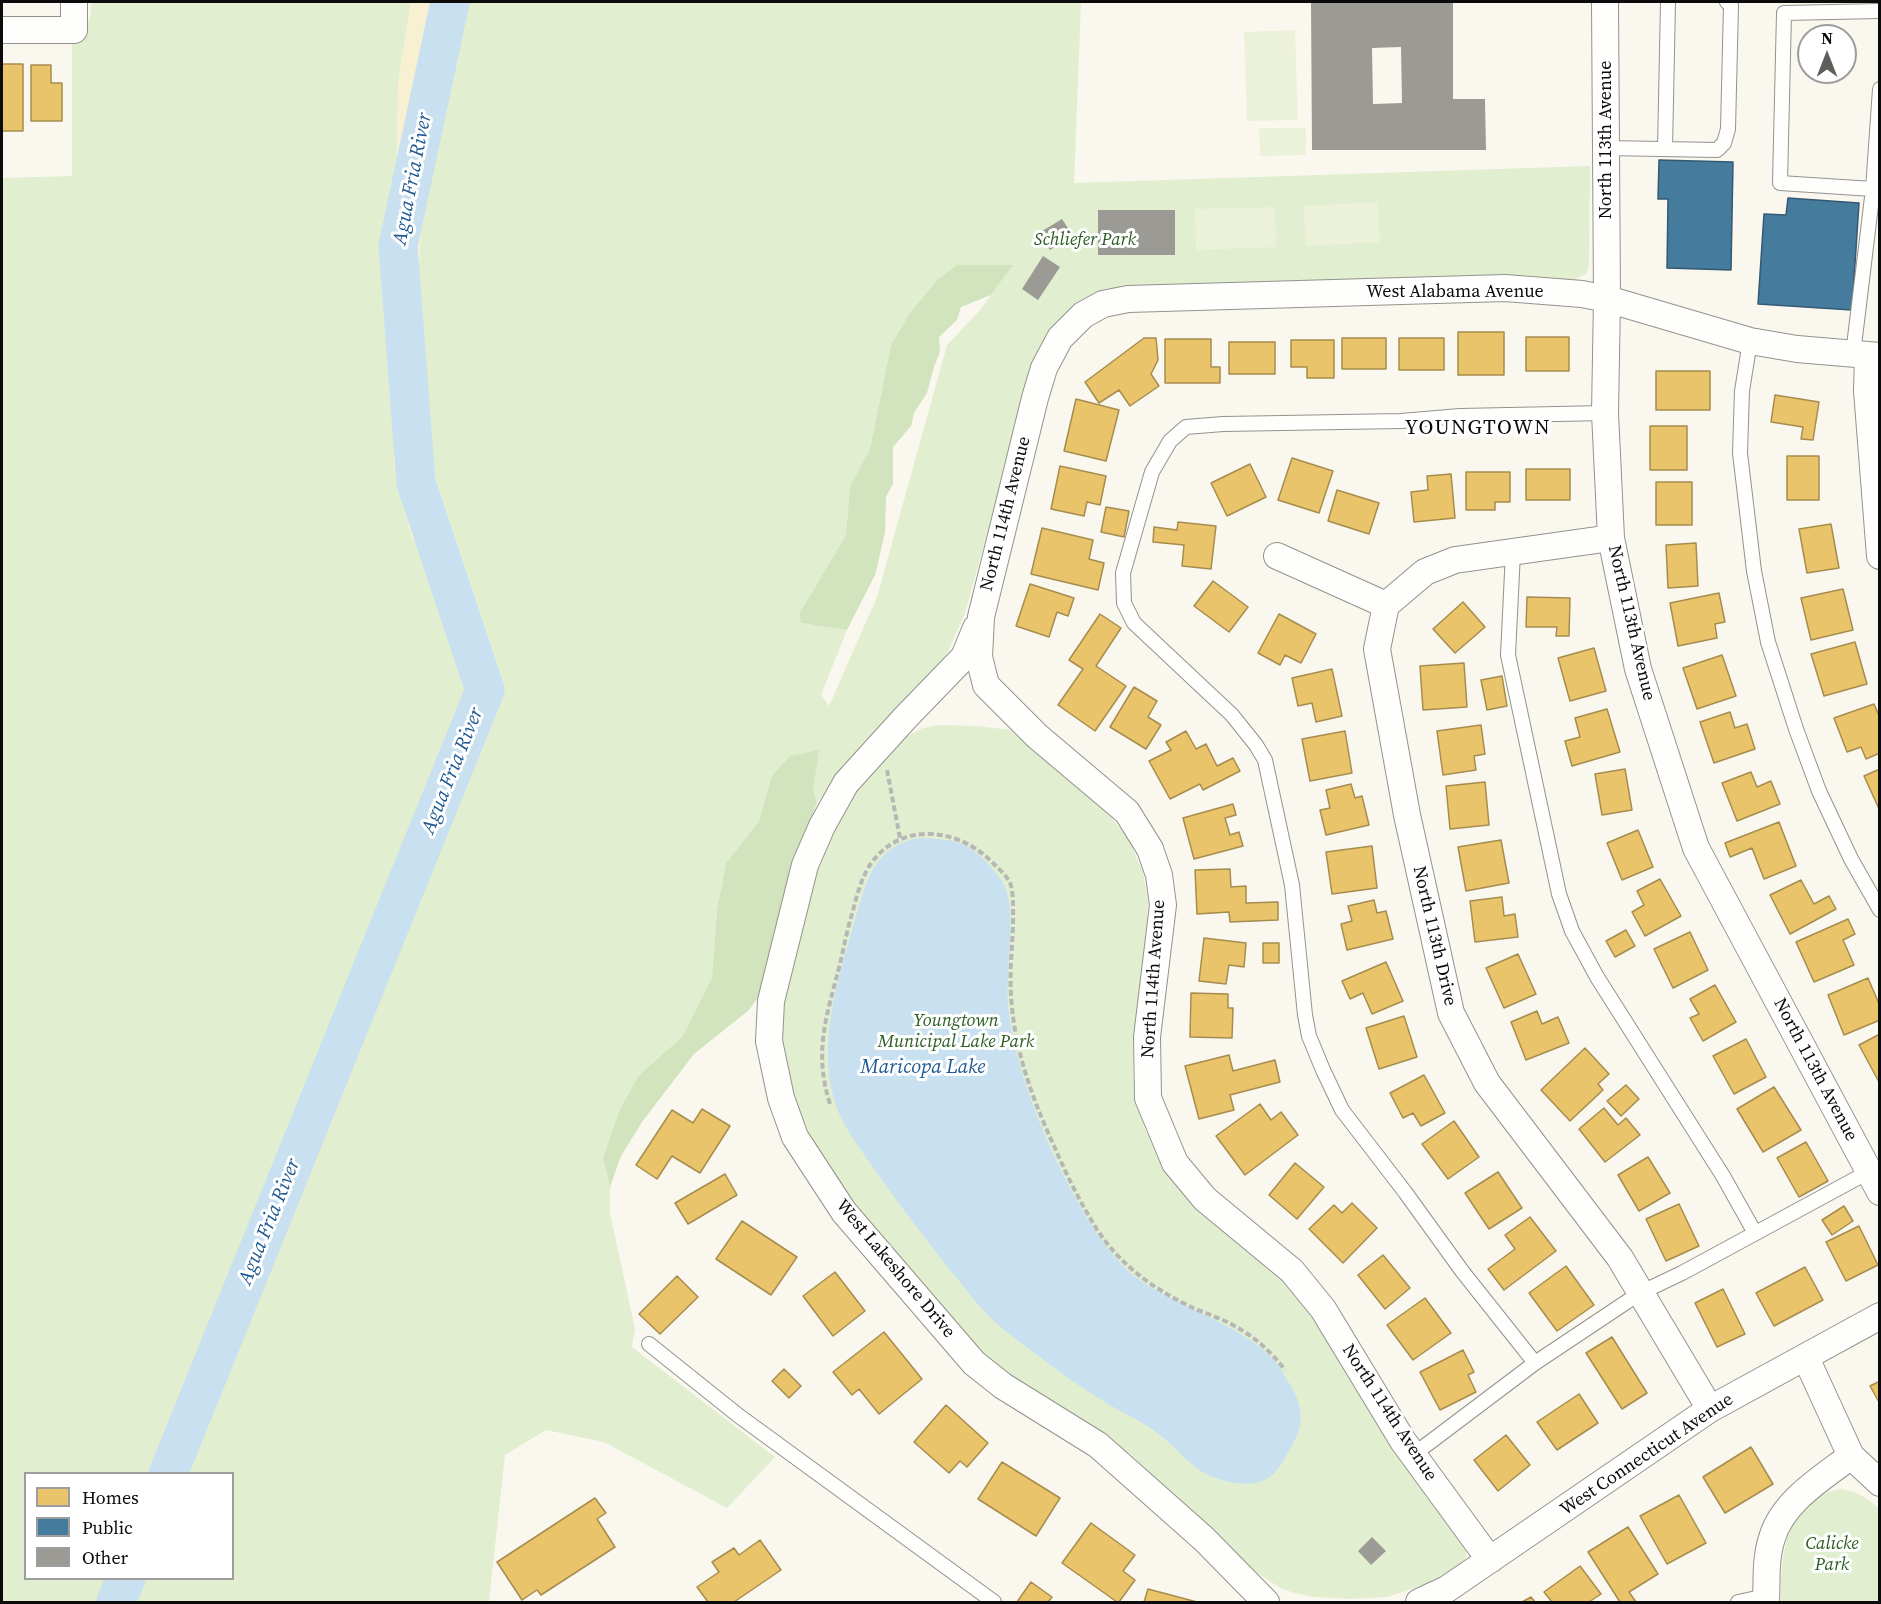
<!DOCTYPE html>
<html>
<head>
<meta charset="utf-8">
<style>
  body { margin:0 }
  #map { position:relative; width:1881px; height:1604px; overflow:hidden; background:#faf8ee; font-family:"Source Serif 4",serif }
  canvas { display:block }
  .frame { position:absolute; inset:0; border:3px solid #0b0b0b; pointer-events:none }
  .legend { position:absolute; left:24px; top:1472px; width:210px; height:108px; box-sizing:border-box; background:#fff; border:2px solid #9d9d9d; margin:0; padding:8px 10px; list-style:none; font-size:18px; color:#0b0b0b }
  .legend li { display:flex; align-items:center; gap:12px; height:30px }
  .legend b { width:30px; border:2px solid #9d9d9d }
  .north { position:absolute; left:1797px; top:24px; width:60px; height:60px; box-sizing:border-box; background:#fff; border:2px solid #9d9d9d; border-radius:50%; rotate:0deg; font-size:16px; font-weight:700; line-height:24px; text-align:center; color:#0b0b0b }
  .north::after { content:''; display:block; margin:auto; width:21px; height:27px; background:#5f5e5a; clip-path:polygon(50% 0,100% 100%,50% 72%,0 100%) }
</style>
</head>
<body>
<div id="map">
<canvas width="1881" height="1604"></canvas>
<div class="frame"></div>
<ul class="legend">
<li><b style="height:16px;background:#e9c46a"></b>Homes</li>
<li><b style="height:16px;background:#457b9d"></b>Public</li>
<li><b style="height:16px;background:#9c9a94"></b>Other</li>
</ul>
<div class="north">N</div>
</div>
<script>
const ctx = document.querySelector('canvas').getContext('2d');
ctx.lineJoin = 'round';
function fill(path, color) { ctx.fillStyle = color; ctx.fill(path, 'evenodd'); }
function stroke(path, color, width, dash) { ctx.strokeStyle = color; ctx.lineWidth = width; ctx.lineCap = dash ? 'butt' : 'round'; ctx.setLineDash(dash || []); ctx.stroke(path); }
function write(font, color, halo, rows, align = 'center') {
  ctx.font = font + ' "Source Serif 4",serif'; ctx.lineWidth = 6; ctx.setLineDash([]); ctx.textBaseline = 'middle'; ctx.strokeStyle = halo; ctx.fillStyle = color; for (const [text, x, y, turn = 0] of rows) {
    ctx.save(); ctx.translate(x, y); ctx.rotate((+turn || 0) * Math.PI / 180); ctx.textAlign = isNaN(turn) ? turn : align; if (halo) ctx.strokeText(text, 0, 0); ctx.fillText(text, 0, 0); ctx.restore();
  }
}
const green = new Path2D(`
  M 91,2 L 411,2 L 398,84 L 394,468 L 418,278 L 431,60 L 455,7 L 456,2 L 1081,2 L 1074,183 L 1590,166 L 1589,266 L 1586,274 L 1574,280 L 1493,276 L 1400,278 L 1124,287 L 1083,301 L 1072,310 L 1030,377 L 965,613 L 947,654 L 817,803 L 813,791 L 772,776 L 759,821 L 726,863 L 717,910 L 712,978 L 682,1037 L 639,1075 L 603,1158 L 610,1187 L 610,1214 L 635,1328 L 632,1347 L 775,1457 L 727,1508 L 604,1442 L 546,1430 L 505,1455 L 489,1601 L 491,1602 L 2,1602 L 2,178 L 72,176 L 72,44 C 87,30 91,22 91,2 ZM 1012,266 L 980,310 L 947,345 L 877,597 L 829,706 L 821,695 L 847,630 L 801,623 L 799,614 L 846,535 L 850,486 L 870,449 L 891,345 L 909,314 L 937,280 ZM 26,1474 L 232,1474 L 232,1578 L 26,1578 Z
  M 938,725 L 978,726 L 1010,730 L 1102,806 L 1128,839 L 1143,872 L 1148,902 L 1145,951 L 1133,1043 L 1133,1078 L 1136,1099 L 1144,1127 L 1158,1157 L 1167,1172 L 1271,1266 L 1308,1305 L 1464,1543 L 1467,1550 L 1466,1556 L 1462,1566 L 1439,1579 L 1388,1597 L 1350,1599 L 1314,1597 L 1295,1593 L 1282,1589 L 1262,1576 L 1227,1551 L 1153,1476 L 1130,1454 L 1108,1438 L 1008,1377 L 977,1349 L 849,1198 L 803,1129 L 781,1063 L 779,1011 L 817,864 L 840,812 L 859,787 L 905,737 L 923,728 Z
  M 1842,1489 C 1857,1492 1869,1498 1880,1510 L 1879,1602 L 1781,1602 C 1781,1563 1782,1515 1824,1494 C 1829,1491 1836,1490 1842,1489 Z`);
const forest = new Path2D(`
  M 957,265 L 1013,265 L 991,295 L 961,307 L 957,320 L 939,337 L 940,351 L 934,367 L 927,393 L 914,413 L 911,426 L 893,447 L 893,484 L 886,497 L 885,533 L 875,575 L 847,630 L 801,623 L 799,614 L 846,535 L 850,486 L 870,449 L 891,345 L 909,314 L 937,280 Z
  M 819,750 L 813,790 L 817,803 L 790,871 L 759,996 L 749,1010 L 694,1054 L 642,1122 L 621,1156 L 610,1187 L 603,1158 L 620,1110 L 639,1075 L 682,1037 L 712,978 L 717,910 L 726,863 L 759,821 L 772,776 L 790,756 Z`);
const sand = new Path2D(`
  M 411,2 L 456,2 L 455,7 L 431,60 L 418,278 L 431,510 L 412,541 L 394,468 L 398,84 Z`);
const pitch = new Path2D(`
  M 1295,30 L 1298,120 L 1247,121 L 1244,32 Z
  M 1259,128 L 1306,128 L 1306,155 L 1260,156 Z
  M 1378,202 L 1380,242 L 1306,246 L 1303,206 Z
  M 1275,207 L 1276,247 L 1196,250 L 1195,209 Z`);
const water = new Path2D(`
  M 919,838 C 956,839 971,842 994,871 C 998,876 1002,880 1004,885 C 1018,914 1005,971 1008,1005 C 1015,1076 1053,1162 1090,1223 C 1102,1242 1117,1262 1134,1276 C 1176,1308 1240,1323 1275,1361 C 1280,1367 1284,1375 1289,1383 C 1303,1405 1305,1424 1291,1447 C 1282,1463 1276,1478 1256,1483 C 1249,1484 1238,1484 1230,1482 C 1191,1475 1182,1449 1153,1430 C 1139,1420 1123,1413 1108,1404 C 1071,1381 1036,1355 1002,1328 C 982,1312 967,1290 950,1270 C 927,1241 904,1211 882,1180 C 866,1156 841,1126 834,1099 C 817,1040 839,977 855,920 C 866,882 873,846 919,838 Z`);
const homes = new Path2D(`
  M 2,64 L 23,64 L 23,131 L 2,131 Z
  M 31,65 L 51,65 L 51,83 L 62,83 L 62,121 L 31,121 Z
  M 1458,332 L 1504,332 L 1504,375 L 1458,375 Z
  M 1526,337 L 1569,337 L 1569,371 L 1526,371 Z
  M 1144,338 L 1156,338 L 1158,360 L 1151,374 L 1159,386 L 1130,406 L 1119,390 L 1099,403 L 1085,382 Z
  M 1342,338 L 1386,338 L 1386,369 L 1342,369 Z
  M 1399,338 L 1444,338 L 1444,370 L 1399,370 Z
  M 1165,339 L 1211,339 L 1211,367 L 1220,367 L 1220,383 L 1165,383 Z
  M 1291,340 L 1334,340 L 1334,378 L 1307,378 L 1307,367 L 1291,367 Z
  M 1229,342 L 1275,342 L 1275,374 L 1229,374 Z
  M 1656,371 L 1710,371 L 1710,410 L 1656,410 Z
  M 1775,395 L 1819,402 L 1813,440 L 1801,439 L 1803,427 L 1771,422 Z
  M 1076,399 L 1119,410 L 1106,461 L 1064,451 Z
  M 1650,426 L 1687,426 L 1687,470 L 1650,470 Z
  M 1787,456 L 1819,456 L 1819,500 L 1787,500 Z
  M 1292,458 L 1333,471 L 1319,513 L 1278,500 Z
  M 1250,464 L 1266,497 L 1227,516 L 1211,483 Z
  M 1060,466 L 1106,476 L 1100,505 L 1087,502 L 1084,516 L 1051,509 Z
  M 1526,469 L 1570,469 L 1570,500 L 1526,500 Z
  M 1466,472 L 1510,472 L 1510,502 L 1495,502 L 1495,510 L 1466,510 Z
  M 1451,474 L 1455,518 L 1414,522 L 1411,492 L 1428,490 L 1427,476 Z
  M 1656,482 L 1692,482 L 1692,525 L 1656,525 Z
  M 1337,490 L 1379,503 L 1369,534 L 1328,521 Z
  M 1106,507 L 1129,511 L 1124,537 L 1101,532 Z
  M 1178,522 L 1216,526 L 1211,569 L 1182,566 L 1184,545 L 1153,542 L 1154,527 L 1177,530 Z
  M 1831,524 L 1839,568 L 1807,573 L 1799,529 Z
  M 1042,528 L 1093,540 L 1089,559 L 1104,563 L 1098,590 L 1031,574 Z
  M 1696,543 L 1698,586 L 1668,588 L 1666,545 Z
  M 1213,581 L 1248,607 L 1229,632 L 1194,606 Z
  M 1030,584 L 1074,598 L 1068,616 L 1057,612 L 1049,637 L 1016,626 Z
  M 1843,589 L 1853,630 L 1811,640 L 1801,598 Z
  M 1719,593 L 1725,622 L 1715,624 L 1717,638 L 1678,646 L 1670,603 Z
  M 1527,597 L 1570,598 L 1569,636 L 1556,636 L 1557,627 L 1526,627 Z
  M 1463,602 L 1485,627 L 1455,653 L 1433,629 Z
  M 1100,614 L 1121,628 L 1096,666 L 1126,686 L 1095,731 L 1058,705 L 1083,669 L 1069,660 Z
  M 1279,614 L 1316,634 L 1301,663 L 1285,655 L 1280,665 L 1258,653 Z
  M 1855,642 L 1867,684 L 1824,696 L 1811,654 Z
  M 1594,648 L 1606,691 L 1570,701 L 1558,658 Z
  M 1722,655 L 1736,696 L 1697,709 L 1683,668 Z
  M 1464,663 L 1467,707 L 1423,710 L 1420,666 Z
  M 1332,669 L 1342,716 L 1316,722 L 1312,703 L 1298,706 L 1292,678 Z
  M 1502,676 L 1507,706 L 1487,710 L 1481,680 Z
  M 1134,687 L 1157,701 L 1148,717 L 1161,725 L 1146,749 L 1110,727 Z
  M 1874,704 L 1880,718 L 1880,753 L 1866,759 L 1861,747 L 1847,752 L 1834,718 Z
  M 1607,709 L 1620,752 L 1572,766 L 1565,741 L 1580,737 L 1575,718 Z
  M 1730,712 L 1735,728 L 1747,724 L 1755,749 L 1714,763 L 1700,722 Z
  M 1481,725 L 1485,754 L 1474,756 L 1476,770 L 1443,775 L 1437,731 Z
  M 1186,731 L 1196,749 L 1206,744 L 1217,766 L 1233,758 L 1240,771 L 1203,790 L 1200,784 L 1170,799 L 1149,761 L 1171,750 L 1166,742 Z
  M 1345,731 L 1352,773 L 1310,781 L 1302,739 Z
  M 1625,769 L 1632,810 L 1602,815 L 1595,774 Z
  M 1880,769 L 1880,811 L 1864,776 Z
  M 1751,772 L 1757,787 L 1771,781 L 1780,804 L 1737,821 L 1722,783 Z
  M 1485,782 L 1489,825 L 1450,829 L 1446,786 Z
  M 1351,784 L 1355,798 L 1362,796 L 1369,825 L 1326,835 L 1320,810 L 1330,808 L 1326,790 Z
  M 1233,804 L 1236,815 L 1225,818 L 1230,835 L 1239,832 L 1243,846 L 1194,859 L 1183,818 Z
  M 1779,822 L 1796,866 L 1764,879 L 1752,848 L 1730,857 L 1725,843 Z
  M 1638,830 L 1653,867 L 1622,880 L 1607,843 Z
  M 1501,840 L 1509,883 L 1466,891 L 1458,847 Z
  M 1372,846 L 1377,888 L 1332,894 L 1326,852 Z
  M 1230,869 L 1231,887 L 1246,886 L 1246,903 L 1278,902 L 1278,920 L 1230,922 L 1229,912 L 1197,914 L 1195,870 Z
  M 1660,879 L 1681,916 L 1645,936 L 1632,912 L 1644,905 L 1637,891 Z
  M 1801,880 L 1814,904 L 1829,896 L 1836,909 L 1790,934 L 1770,895 Z
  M 1502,897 L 1504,916 L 1515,914 L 1518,937 L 1475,942 L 1470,901 Z
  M 1374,900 L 1377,913 L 1386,911 L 1393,939 L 1347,950 L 1341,924 L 1352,921 L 1348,906 Z
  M 1848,919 L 1855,934 L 1843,940 L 1854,965 L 1814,982 L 1796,942 Z
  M 1626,930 L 1635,946 L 1615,957 L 1606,941 Z
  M 1690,932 L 1708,970 L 1673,988 L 1654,949 Z
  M 1204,938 L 1246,943 L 1244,967 L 1229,965 L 1226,984 L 1199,981 Z
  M 1263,943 L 1279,943 L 1279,963 L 1263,963 Z
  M 1518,954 L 1536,994 L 1504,1008 L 1486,968 Z
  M 1386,962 L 1403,1001 L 1372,1014 L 1363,993 L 1350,999 L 1342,981 Z
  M 1868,978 L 1880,1006 L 1880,1020 L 1844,1035 L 1828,995 Z
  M 1715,985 L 1736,1022 L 1703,1041 L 1690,1018 L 1699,1014 L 1690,999 Z
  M 1191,993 L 1228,994 L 1228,1008 L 1233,1008 L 1232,1038 L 1190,1037 Z
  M 1537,1011 L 1542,1024 L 1558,1017 L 1569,1043 L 1526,1060 L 1511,1022 Z
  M 1404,1016 L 1417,1057 L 1379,1069 L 1366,1028 Z
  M 1880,1034 L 1880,1081 L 1879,1082 L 1859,1045 Z
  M 1746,1039 L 1766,1077 L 1734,1094 L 1713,1056 Z
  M 1585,1048 L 1609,1074 L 1598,1084 L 1603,1090 L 1570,1121 L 1541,1090 Z
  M 1229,1055 L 1233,1071 L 1275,1060 L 1280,1082 L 1230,1095 L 1234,1110 L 1199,1119 L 1185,1066 Z
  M 1424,1075 L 1445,1113 L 1421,1126 L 1413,1113 L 1403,1118 L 1390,1093 Z
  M 1626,1085 L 1639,1099 L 1621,1116 L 1607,1101 Z
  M 1774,1087 L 1801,1130 L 1763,1152 L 1737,1109 Z
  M 1260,1104 L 1271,1120 L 1281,1112 L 1298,1135 L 1245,1175 L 1216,1136 Z
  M 1604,1108 L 1618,1125 L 1626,1118 L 1640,1135 L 1605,1162 L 1579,1129 Z
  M 702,1109 L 730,1126 L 700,1173 L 672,1156 L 657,1179 L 636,1165 L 672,1110 L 693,1123 Z
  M 1454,1121 L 1479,1157 L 1448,1179 L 1422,1144 Z
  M 1806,1142 L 1828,1181 L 1799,1197 L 1777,1158 Z
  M 1648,1157 L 1670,1193 L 1639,1211 L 1618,1175 Z
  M 1295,1163 L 1324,1187 L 1297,1219 L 1269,1195 Z
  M 1498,1172 L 1522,1208 L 1489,1229 L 1465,1193 Z
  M 725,1174 L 737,1195 L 688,1224 L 675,1203 Z
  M 1352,1203 L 1377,1228 L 1343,1263 L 1309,1229 L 1334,1205 L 1342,1213 Z
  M 1679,1204 L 1699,1246 L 1666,1261 L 1646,1219 Z
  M 1844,1206 L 1853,1221 L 1832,1235 L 1822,1220 Z
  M 1530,1217 L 1556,1251 L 1504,1290 L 1488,1269 L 1515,1249 L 1505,1235 Z
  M 742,1221 L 797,1257 L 771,1295 L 716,1259 Z
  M 1859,1226 L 1878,1265 L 1846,1281 L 1826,1242 Z
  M 1383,1255 L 1410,1288 L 1385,1309 L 1358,1275 Z
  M 1566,1266 L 1594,1305 L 1557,1331 L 1529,1293 Z
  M 1805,1267 L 1823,1300 L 1774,1326 L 1756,1293 Z
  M 835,1272 L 865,1311 L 833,1336 L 803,1296 Z
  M 677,1276 L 698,1297 L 660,1334 L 639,1314 Z
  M 1723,1289 L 1745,1334 L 1717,1347 L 1695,1303 Z
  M 1425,1298 L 1451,1333 L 1413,1360 L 1387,1325 Z
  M 884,1332 L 922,1379 L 879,1414 L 859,1389 L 852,1395 L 833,1372 Z
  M 1612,1337 L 1647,1393 L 1622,1409 L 1586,1353 Z
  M 1463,1350 L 1474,1372 L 1468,1375 L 1476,1392 L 1440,1410 L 1420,1372 Z
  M 784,1369 L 801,1386 L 789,1398 L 772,1381 Z
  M 1880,1381 L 1880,1404 L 1870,1386 Z
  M 1579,1394 L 1598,1423 L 1557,1450 L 1537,1422 Z
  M 946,1405 L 988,1443 L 967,1467 L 960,1461 L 949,1473 L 914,1442 Z
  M 1506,1435 L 1530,1465 L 1498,1491 L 1474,1460 Z
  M 1751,1447 L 1773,1484 L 1725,1513 L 1703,1477 Z
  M 1002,1462 L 1060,1498 L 1036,1536 L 978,1499 Z
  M 1679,1495 L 1706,1543 L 1667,1564 L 1640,1516 Z
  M 595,1498 L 606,1513 L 597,1519 L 615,1547 L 541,1595 L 537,1590 L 522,1600 L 497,1562 Z
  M 1091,1523 L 1135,1555 L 1123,1571 L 1135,1580 L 1119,1602 L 1117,1602 L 1062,1563 Z
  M 1628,1527 L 1658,1574 L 1629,1592 L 1636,1602 L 1620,1602 L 1588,1552 Z
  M 760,1540 L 781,1570 L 734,1602 L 708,1602 L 697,1587 L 719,1572 L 712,1562 L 734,1548 L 739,1555 Z
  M 1580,1566 L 1601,1594 L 1589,1602 L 1552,1602 L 1544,1592 Z
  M 1031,1582 L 1052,1597 L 1048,1602 L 1017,1602 Z
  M 1148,1589 L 1197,1602 L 1144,1602 Z
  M 1531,1597 L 1535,1602 L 1522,1602 Z`);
const public = new Path2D(`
  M 1659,160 L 1733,162 L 1731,270 L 1667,268 L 1668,199 L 1658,199 Z
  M 1788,198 L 1859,203 L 1852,310 L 1758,304 L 1764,214 L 1786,215 Z`);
const river = new Path2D(`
  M 168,1474 L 485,690 L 416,483 L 398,246 L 450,2
  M 116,1602 L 126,1578`);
const building = new Path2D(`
  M 1311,2 L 1453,2 L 1453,99 L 1485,99 L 1486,150 L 1312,150 ZM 1401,47 L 1402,103 L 1373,104 L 1372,48 Z
  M 1098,210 L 1175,210 L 1175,255 L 1098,255 Z
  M 1062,219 L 1073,236 L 1050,250 L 1039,233 Z
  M 1043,256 L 1060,267 L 1038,300 L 1022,289 Z
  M 1372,1537 L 1386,1551 L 1371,1565 L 1358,1551 Z`);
const path = new Path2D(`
  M 887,770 L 900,838
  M 830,1104 C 813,1051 827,1015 840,964 C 844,947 847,930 852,914 C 857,896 861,877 872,862 C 904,820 960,829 993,863 C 999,869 1006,875 1010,883 C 1013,890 1013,900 1013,908 C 1014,937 1009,966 1011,995 C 1014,1049 1032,1098 1054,1146 C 1066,1174 1080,1202 1096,1228 C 1120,1265 1151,1287 1189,1306 C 1201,1312 1215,1316 1227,1322 C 1250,1333 1270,1350 1285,1370`);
const service = new Path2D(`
  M 1880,11 L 1784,13 L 1780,183 L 1873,189 L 1880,89
  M 1606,148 L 1717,150 L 1724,143 L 1728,129 L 1731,5 L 1727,2
  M 1665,149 L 1668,2
  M 1750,341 L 1742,391 L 1740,453 L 1754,571 L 1768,642 L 1796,729 L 1819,791 L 1851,859 L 1880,910
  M 1853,354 L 1873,189
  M 1513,552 L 1508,655 L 1559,894 L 1572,931 L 1597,977 L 1723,1176 L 1755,1233
  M 649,1344 L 739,1416 L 994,1602
  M 1535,1363 L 1640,1293 L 1682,1273 L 1872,1170
  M 1413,1455 L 1535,1363 L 1462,1271 L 1405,1192 L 1342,1110 L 1323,1070 L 1309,1036 L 1305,1015 L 1292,885 L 1265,760 L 1256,745 L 1232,715 L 1134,623 L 1124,603 L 1123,573 L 1152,472 L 1170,441 L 1186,427 L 1223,424 L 1401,421 L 1460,416 L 1605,413
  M 1738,1602 L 1766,1596`);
const minor = new Path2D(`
  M 1605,2 L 1607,299 L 1605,413 L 1611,538 L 1638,669 L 1696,848 L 1880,1192
  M 2,30 L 74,30 L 74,2
  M 1868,355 L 1867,391 L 1880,556
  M 1277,556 L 1386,605 L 1425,572 L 1455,560 L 1611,538
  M 1386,605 L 1377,649 L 1407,815 L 1451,1013 L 1487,1083 L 1620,1258 L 1710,1409
  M 976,628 L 964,657 L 905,718 L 846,783 L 822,826 L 805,865 L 771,1001 L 769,1041 L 781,1098 L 795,1137 L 844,1212 L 974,1363 L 1003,1386 L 1098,1445 L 1204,1539 L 1266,1602
  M 1806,1358 L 1851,1456 L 1880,1483
  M 1490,1560 L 1403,1441 L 1323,1309 L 1292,1271 L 1205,1199 L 1175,1163 L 1148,1098 L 1147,1037 L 1163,905 L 1159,875 L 1150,849 L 1127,812 L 1037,736 L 986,685 L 979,657 L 981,617 L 1035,398 L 1044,368 L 1060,338 L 1083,315 L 1103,304 L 1128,299 L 1505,288 L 1582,294 L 1607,299 L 1750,341 L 1797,349 L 1880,356
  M 1419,1602 L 1447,1589 L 1710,1409 L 1880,1316
  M 1766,1602 C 1767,1581 1765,1559 1772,1538 C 1783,1501 1822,1478 1851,1456`);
const streetNames = [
  ["North 113th Avenue",1606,140,-90],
  ["West Alabama Avenue",1455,292],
  ["North 114th Avenue",1006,514,-76],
  ["North 113th Avenue",1631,623,77],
  ["North 113th Drive",1434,936,77],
  ["North 114th Avenue",1154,979,-86],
  ["North 113th Avenue",1815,1070,62],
  ["West Lakeshore Drive",895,1269,50],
  ["North 114th Avenue",1389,1413,57],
  ["West Connecticut Avenue",1647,1455,-34]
];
const parkNames = [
  ["Schliefer Park",1085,240],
  ["Youngtown",956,1021],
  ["Municipal Lake Park",956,1042],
  ["Calicke",1832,1544],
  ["Park",1832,1565]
];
const waterNames = [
  ["Agua Fria River",413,179,-79],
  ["Agua Fria River",453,771,-68],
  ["Maricopa Lake",923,1068],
  ["Agua Fria River",270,1222,-68]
];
const quarterNames = [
  ["YOUNGTOWN",1478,429]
];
fill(green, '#e1eed0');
fill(forest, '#d1e4be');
fill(sand, '#f8f1d1');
fill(pitch, '#ebf2d9');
fill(water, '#c8e0f0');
fill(homes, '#e9c46a');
stroke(homes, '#a68c4e', 1.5);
fill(public, '#457b9d');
stroke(public, '#345971', 1.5);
stroke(river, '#c8e0f0', 39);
fill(building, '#9c9a94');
stroke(service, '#93928d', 16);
stroke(minor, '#93928d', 28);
stroke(path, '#b7b7b5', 4, [6, 3]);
stroke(service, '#fefefc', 14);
stroke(minor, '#fefefc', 26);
write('18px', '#0b0b0b', '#fff', streetNames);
write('italic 18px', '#2a5d21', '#fff', parkNames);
write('italic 20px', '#1e5992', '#fff', waterNames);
ctx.letterSpacing = '1.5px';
write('21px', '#0b0b0b', '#fff', quarterNames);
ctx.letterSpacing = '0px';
</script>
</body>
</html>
